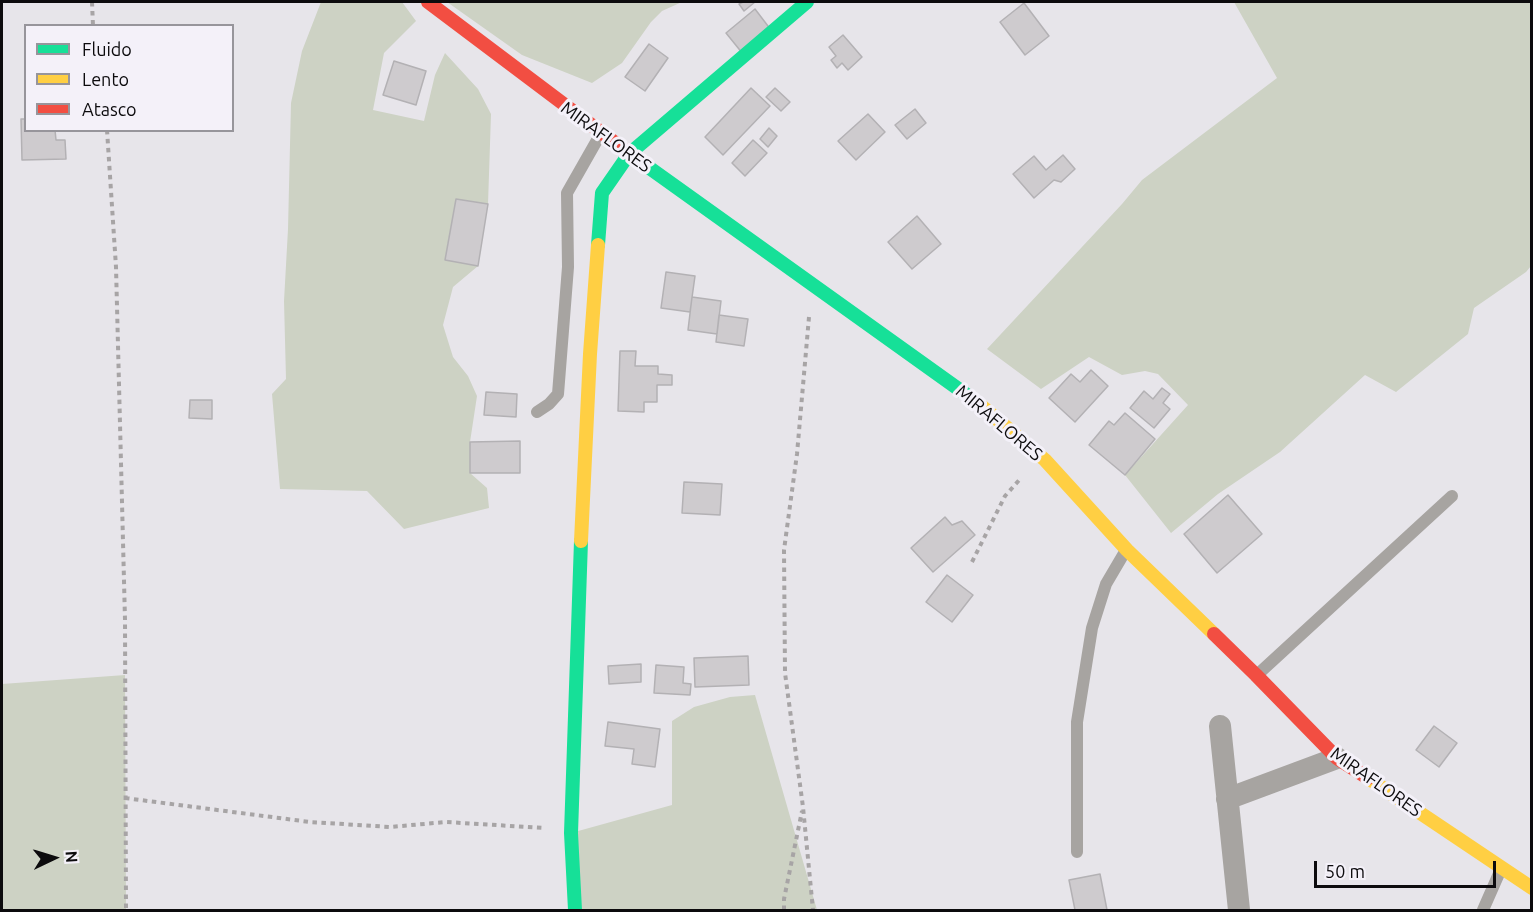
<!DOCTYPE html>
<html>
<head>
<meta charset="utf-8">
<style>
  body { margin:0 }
  #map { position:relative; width:1533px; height:912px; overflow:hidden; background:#e7e5ea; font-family:Ubuntu,sans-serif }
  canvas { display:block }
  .frame { position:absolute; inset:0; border:3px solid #0c0b0d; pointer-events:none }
  .legend { position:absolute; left:24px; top:24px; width:210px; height:108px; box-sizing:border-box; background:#f4f1f9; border:2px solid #97959b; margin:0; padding:8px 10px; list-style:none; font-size:18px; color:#0c0b0d }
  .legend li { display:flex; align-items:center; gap:12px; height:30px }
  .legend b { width:30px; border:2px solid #97959b }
  .north { position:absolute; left:24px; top:828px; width:60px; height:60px; -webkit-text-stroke:4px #f4f1f9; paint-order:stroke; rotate:86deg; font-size:16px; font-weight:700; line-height:24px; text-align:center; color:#0c0b0d }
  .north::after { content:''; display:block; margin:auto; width:21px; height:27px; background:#0c0b0d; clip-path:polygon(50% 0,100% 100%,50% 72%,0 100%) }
  .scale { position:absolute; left:1314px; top:861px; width:182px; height:27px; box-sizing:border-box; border:3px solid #0c0b0d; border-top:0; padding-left:8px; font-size:18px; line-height:21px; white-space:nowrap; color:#0c0b0d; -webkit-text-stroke:4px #f4f1f9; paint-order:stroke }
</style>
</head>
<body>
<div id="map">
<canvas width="1533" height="912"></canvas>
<div class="frame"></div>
<ul class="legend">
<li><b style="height:8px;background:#16e098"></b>Fluido</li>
<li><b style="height:8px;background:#ffcf43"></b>Lento</li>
<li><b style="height:8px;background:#f24e42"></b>Atasco</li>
</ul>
<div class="north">N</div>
<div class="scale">50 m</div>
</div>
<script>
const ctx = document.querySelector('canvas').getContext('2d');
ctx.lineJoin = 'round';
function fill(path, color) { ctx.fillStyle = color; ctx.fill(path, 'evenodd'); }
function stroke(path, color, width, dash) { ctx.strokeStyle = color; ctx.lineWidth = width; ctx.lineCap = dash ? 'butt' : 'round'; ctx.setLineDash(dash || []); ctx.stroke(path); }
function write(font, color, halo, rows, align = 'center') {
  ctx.font = font + ' Ubuntu,sans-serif'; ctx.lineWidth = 6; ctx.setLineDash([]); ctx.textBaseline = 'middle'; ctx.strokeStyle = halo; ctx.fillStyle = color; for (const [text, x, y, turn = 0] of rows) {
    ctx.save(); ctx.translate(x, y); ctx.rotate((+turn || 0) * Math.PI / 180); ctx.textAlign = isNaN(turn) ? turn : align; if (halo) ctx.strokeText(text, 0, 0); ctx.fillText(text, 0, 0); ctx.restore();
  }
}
const green = new Path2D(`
  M 321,2 L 402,2 L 416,21 L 384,53 L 373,110 L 424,121 L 435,75 L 445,53 L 478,89 L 491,114 L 488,204 L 456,199 L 445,259 L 478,266 L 453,287 L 443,325 L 453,357 L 468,376 L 477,396 L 470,442 L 470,473 L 487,488 L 489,508 L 404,529 L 367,491 L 280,489 L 272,394 L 286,379 L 284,301 L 288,229 L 291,103 L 302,51 Z
  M 447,2 L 682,2 L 662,11 L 651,22 L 622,63 L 592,83 L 522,55 Z
  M 1234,2 L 1531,2 L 1531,266 L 1526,272 L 1474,308 L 1468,334 L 1396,392 L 1365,375 L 1280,452 L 1218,494 L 1171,533 L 1125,475 L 1188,405 L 1158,374 L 1145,371 L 1122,375 L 1089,357 L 1041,389 L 987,349 L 1122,204 L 1142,180 L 1277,78 Z
  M 125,675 L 126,910 L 2,910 L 2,684 Z
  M 755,695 L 817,910 L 575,910 L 571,833 L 672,805 L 672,721 L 694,707 L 730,697 Z`);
const building = new Path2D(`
  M 743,2 L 755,2 L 744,11 L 739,4 Z
  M 1024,3 L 1049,36 L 1025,55 L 1000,22 Z
  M 755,9 L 771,30 L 743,54 L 726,33 Z
  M 843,35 L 862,57 L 848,70 L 842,63 L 837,68 L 831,60 L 836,56 L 829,47 Z
  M 649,44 L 668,58 L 645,91 L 625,77 Z
  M 394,61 L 426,71 L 416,105 L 383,95 Z
  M 751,88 L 770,106 L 723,155 L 705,137 Z
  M 775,88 L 790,102 L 781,111 L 766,97 Z
  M 915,109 L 926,123 L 907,139 L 895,125 Z
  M 868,114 L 885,132 L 856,160 L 838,141 Z
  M 21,119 L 26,119 L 26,130 L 55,130 L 56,140 L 65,140 L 66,159 L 22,160 Z
  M 769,128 L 777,136 L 768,147 L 760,139 Z
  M 753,140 L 767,153 L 745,176 L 732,163 Z
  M 1063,155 L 1075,169 L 1061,182 L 1054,180 L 1034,198 L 1013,174 L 1034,156 L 1046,170 Z
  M 456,199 L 488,204 L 478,266 L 445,260 Z
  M 917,216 L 941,244 L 912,269 L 888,242 Z
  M 666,272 L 695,276 L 690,312 L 661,308 Z
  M 692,297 L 721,301 L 717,334 L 688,330 Z
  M 719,315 L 748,319 L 744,346 L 716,342 Z
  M 620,351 L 636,351 L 635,366 L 658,366 L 658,374 L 672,375 L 672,385 L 657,385 L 657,402 L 644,402 L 644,412 L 618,411 Z
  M 1091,370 L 1108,386 L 1075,422 L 1049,398 L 1071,374 L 1080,382 Z
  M 1162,388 L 1170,394 L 1163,403 L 1170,409 L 1154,428 L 1130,408 L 1144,391 L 1153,399 Z
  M 486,392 L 517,394 L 516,417 L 484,415 Z
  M 190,400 L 212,400 L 212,419 L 189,418 Z
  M 1125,413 L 1155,439 L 1125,475 L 1089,445 L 1109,421 L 1114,425 Z
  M 520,441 L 520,473 L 470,473 L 470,442 Z
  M 684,482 L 722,484 L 720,515 L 682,513 Z
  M 1228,495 L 1262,534 L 1217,573 L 1184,534 Z
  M 945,517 L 952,525 L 962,521 L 975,535 L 933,572 L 911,548 Z
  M 947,575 L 973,595 L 952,622 L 926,602 Z
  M 748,656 L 749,685 L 695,687 L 694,658 Z
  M 641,664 L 641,682 L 609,684 L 608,666 Z
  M 656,665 L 684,667 L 683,683 L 691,684 L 690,695 L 654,693 Z
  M 608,722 L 660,729 L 655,767 L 632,764 L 634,749 L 605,746 Z
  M 1434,726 L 1457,743 L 1439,767 L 1416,750 Z
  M 1100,874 L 1107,910 L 1075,910 L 1069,880 Z`);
const path = new Path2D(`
  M 92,2 L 93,26
  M 107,130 L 116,267 L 125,620 L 126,910
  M 809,317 L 797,454 L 784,550 L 785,673 L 803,807 L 813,910
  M 972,562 L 1005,496 L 1021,478
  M 125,798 L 310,822 L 390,827 L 446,822 L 544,828
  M 784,910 L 784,899 L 802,811`);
const lane = new Path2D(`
  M 537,412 L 549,404 L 558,394 L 568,267 L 567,193 L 600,135
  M 1257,675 L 1452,496
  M 1077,852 L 1077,722 L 1092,628 L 1106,584 L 1126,550
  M 1483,910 L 1501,869`);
const street = new Path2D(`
  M 1220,726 L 1239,910
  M 1227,799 L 1337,758`);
const fast = new Path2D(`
  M 630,154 L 978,403
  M 598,245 L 602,193 L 629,154 L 807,2
  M 575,910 L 571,833 L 581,541`);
const slow = new Path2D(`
  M 978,403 L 1045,460 L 1127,550 L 1214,634
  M 581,541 L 590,354 L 598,245
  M 1368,778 L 1532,888`);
const jam = new Path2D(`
  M 428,2 L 630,154
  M 1214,634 L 1256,675 L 1337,758 L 1368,778`);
const streetNames = [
  ["MIRAFLORES",606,137,36],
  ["MIRAFLORES",999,423,40],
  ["MIRAFLORES",1376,782,35]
];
fill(green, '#cdd2c4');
fill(building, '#cecbce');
stroke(building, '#b3b1b4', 1.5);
stroke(path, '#a7a4a5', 4, [4.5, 4.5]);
stroke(lane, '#a7a4a1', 12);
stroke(street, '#a7a4a1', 22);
stroke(fast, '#16e098', 14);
stroke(slow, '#ffcf43', 14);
stroke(jam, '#f24e42', 14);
write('18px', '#0c0b0d', '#f4f1f9', streetNames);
</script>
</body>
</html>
